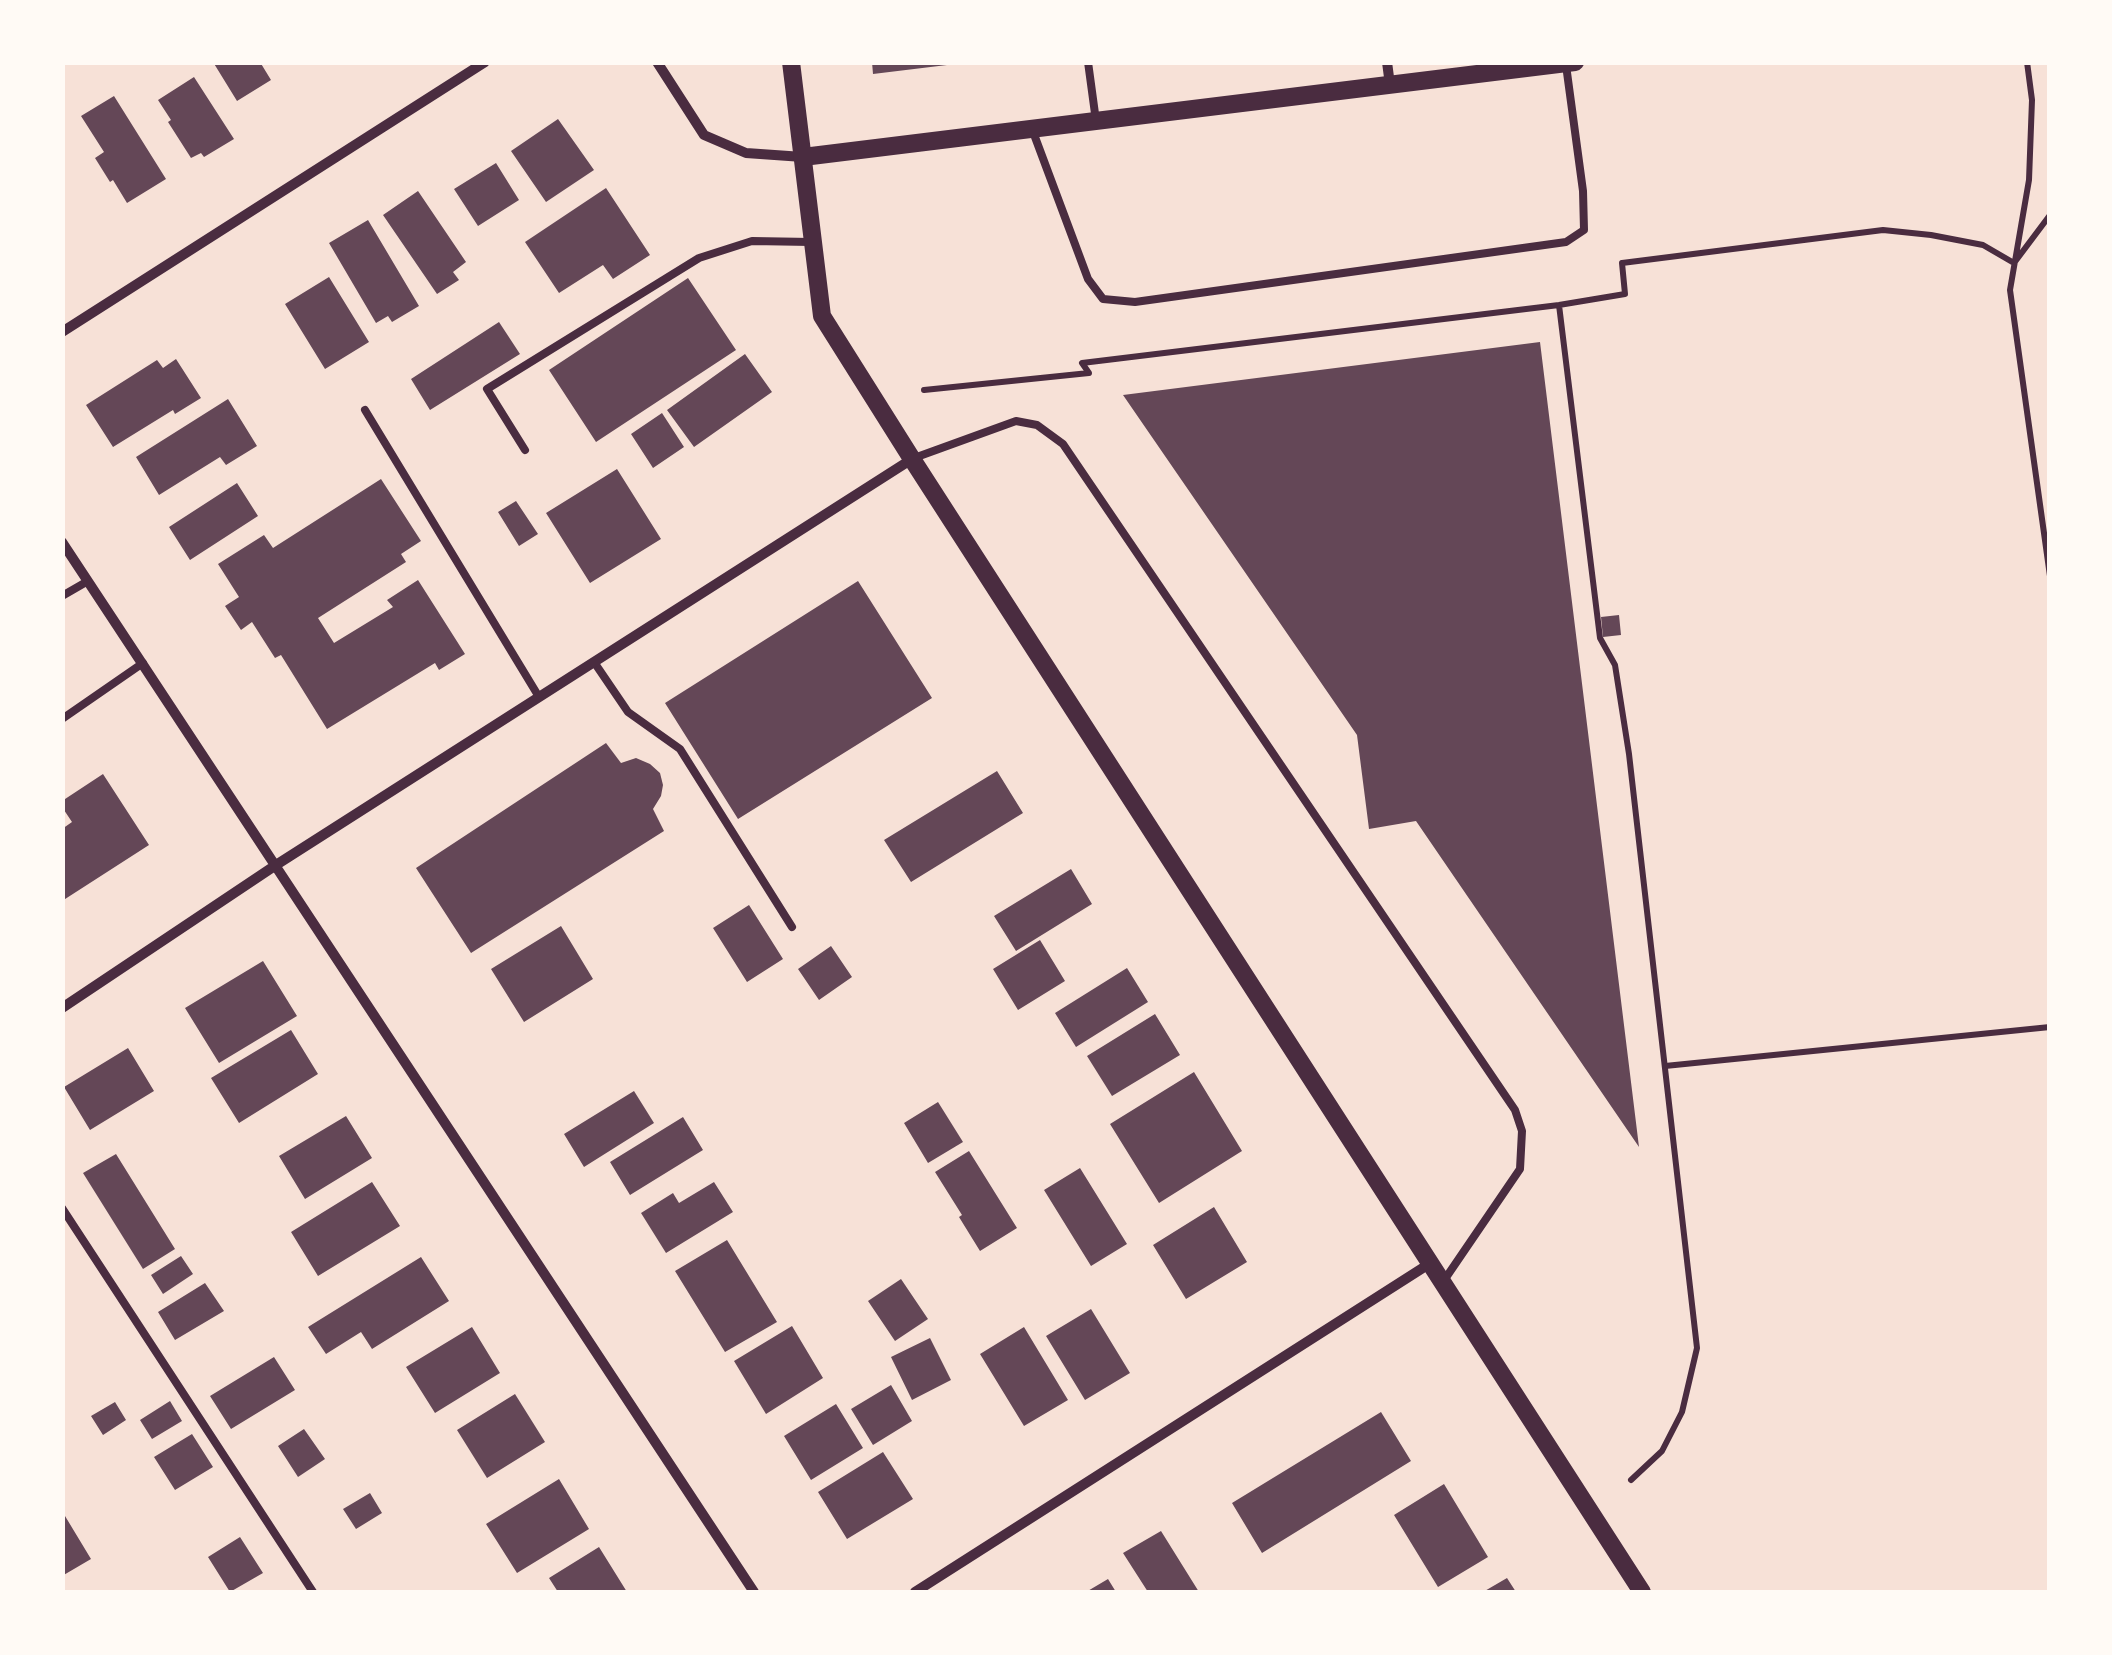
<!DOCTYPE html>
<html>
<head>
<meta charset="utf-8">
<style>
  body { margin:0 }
  #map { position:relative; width:2112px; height:1655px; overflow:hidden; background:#f7e1d7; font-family:Karla,sans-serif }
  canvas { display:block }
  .frame { position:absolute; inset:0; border:65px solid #fffaf5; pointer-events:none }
</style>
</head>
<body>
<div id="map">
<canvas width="2112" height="1655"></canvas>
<div class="frame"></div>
</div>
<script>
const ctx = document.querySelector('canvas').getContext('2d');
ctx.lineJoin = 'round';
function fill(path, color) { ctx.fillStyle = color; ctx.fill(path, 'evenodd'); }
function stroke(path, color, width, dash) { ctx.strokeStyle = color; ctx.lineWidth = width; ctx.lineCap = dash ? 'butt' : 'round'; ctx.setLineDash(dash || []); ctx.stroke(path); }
const building = new Path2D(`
  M 213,62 L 260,62 L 271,80 L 237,101 Z
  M 872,62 L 947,62 L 947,65 L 873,74 Z
  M 194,77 L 234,139 L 204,157 L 201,153 L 191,158 L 168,122 L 171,120 L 158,100 Z
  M 114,96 L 166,179 L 127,203 L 113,180 L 110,182 L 95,158 L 104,152 L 81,116 Z
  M 558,119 L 594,170 L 546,202 L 511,151 Z
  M 496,163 L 519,200 L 478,226 L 454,189 Z
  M 606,188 L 650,255 L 613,279 L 603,265 L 559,293 L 525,242 Z
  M 418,191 L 466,262 L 453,272 L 459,280 L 437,294 L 383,215 Z
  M 368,220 L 419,306 L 392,322 L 388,316 L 376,323 L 329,243 Z
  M 329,277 L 369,342 L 325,369 L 285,304 Z
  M 688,278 L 736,350 L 596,442 L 549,370 Z
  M 499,322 L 520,354 L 430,410 L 411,379 Z
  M 1540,342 L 1639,1147 L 1416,821 L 1369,829 L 1357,735 L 1123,395 Z
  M 745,354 L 772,392 L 694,447 L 667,410 Z
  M 176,359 L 201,398 L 175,414 L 173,410 L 113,447 L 86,405 L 157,360 L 163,368 Z
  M 228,399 L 257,446 L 226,465 L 220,457 L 159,495 L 136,457 Z
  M 662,413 L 684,447 L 653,468 L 631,434 Z
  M 617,469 L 661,539 L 590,583 L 546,513 Z
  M 381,479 L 421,541 L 401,554 L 406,562 L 318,618 L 334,643 L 393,607 L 387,600 L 418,580 L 465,654 L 439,670 L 435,663 L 327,729 L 281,655 L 275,658 L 252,622 L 241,630 L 225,606 L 239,597 L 218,564 L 264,535 L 273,548 Z
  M 237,483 L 258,516 L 190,560 L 169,527 Z
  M 516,501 L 538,534 L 519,546 L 498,512 Z
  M 858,581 L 932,698 L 738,819 L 665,703 Z
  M 1619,615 L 1621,635 L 1603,637 L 1601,617 Z
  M 606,743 L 621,763 L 636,758 L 650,764 L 660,773 L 663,785 L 661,796 L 653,809 L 664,831 L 471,953 L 416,868 Z
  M 997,771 L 1023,813 L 911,882 L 884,840 Z
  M 103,774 L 149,845 L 62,901 L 62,829 L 72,822 L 62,807 L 62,801 Z
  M 1071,869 L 1092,904 L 1016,951 L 994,916 Z
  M 749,905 L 783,959 L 747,982 L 713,928 Z
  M 561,926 L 593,979 L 524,1022 L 491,969 Z
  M 1040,940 L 1065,981 L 1018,1010 L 993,969 Z
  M 831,946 L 852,977 L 819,1000 L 798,969 Z
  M 263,961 L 297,1016 L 219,1063 L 185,1008 Z
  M 1127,968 L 1148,1002 L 1076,1047 L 1055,1013 Z
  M 1155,1014 L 1180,1055 L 1112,1096 L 1087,1056 Z
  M 291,1030 L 318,1074 L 239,1123 L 211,1078 Z
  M 128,1048 L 154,1091 L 90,1130 L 64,1087 Z
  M 1194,1072 L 1242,1151 L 1159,1203 L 1110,1124 Z
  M 634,1091 L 654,1123 L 584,1167 L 564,1134 Z
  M 938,1102 L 963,1142 L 928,1163 L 904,1123 Z
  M 346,1116 L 372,1158 L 305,1199 L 279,1156 Z
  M 683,1117 L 703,1150 L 630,1195 L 610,1162 Z
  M 969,1151 L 1017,1228 L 980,1251 L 959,1217 L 962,1215 L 935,1172 Z
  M 116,1154 L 175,1249 L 143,1269 L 83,1173 Z
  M 1080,1168 L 1127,1244 L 1091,1266 L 1044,1190 Z
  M 372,1182 L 400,1226 L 318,1276 L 291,1232 Z
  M 714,1182 L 733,1212 L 666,1253 L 641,1213 L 673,1193 L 679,1203 Z
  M 1214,1207 L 1247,1262 L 1186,1299 L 1153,1245 Z
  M 727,1240 L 777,1322 L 725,1352 L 675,1271 Z
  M 181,1256 L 193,1274 L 163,1294 L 151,1275 Z
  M 421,1257 L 449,1301 L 372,1349 L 361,1332 L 326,1354 L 308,1327 Z
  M 901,1279 L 928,1319 L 895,1341 L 868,1301 Z
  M 205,1283 L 224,1311 L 175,1340 L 158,1312 Z
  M 1091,1309 L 1130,1373 L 1085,1400 L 1046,1336 Z
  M 792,1326 L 823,1378 L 766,1414 L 734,1361 Z
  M 472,1327 L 500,1373 L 435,1413 L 406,1367 Z
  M 1024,1327 L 1068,1400 L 1024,1426 L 980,1354 Z
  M 930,1338 L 951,1380 L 912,1400 L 891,1357 Z
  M 274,1357 L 295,1390 L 231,1429 L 210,1396 Z
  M 891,1385 L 912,1421 L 873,1445 L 851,1409 Z
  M 515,1394 L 545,1442 L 487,1478 L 457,1430 Z
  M 170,1401 L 182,1421 L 152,1439 L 140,1420 Z
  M 115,1402 L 126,1420 L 103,1435 L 91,1416 Z
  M 836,1404 L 863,1448 L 811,1480 L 784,1436 Z
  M 1381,1412 L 1411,1461 L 1262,1553 L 1232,1503 Z
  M 304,1429 L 325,1459 L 298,1477 L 278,1446 Z
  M 192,1434 L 213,1467 L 175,1490 L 154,1457 Z
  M 883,1452 L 913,1499 L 847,1539 L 818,1492 Z
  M 559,1479 L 589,1529 L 517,1573 L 486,1524 Z
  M 1444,1484 L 1488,1557 L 1438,1587 L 1394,1515 Z
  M 370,1493 L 382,1513 L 356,1529 L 343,1509 Z
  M 65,1516 L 91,1559 L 62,1576 L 62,1518 Z
  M 1161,1531 L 1199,1592 L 1148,1592 L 1123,1553 Z
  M 240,1537 L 263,1573 L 230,1592 L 208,1557 Z
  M 599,1547 L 627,1592 L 558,1592 L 549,1578 Z
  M 1507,1578 L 1516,1592 L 1483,1592 Z
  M 1108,1579 L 1116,1592 L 1086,1592 Z`);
const path = new Path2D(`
  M 2027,62 L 2032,100 L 2029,180 L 2010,290 L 2050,576
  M 1559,305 L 1600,638 L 1615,665 L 1629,754 L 1697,1348 L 1682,1412 L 1662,1451 L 1631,1480
  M 924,390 L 1089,373 L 1082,363 L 1559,305 L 1625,294 L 1622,263 L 1883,230 L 1931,235 L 1983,245 L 2014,263 L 2050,215
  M 1665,1066 L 2050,1027`);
const service = new Path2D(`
  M 1088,62 L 1096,121
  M 1032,129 L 1088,279 L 1103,299 L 1135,302 L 1566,242 L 1584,230 L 1583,191 L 1566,65
  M 365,410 L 539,697
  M 525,450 L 487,389 L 699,258 L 752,241 L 811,242
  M 914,458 L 1016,421 L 1037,425 L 1063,444 L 1515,1110 L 1522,1131 L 1520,1169 L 1445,1279
  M 62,596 L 88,581
  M 594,662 L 628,712 L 680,749 L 792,927
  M 62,719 L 143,663
  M 62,1208 L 313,1592`);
const minor = new Path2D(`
  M 657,62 L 704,135 L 746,153 L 803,157
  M 1387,62 L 1390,85
  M 62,332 L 485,62
  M 62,542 L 754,1592
  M 62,1008 L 276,865 L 912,459
  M 915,1592 L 1429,1264`);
const tertiary = new Path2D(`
  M 791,62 L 822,316 L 912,459 L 1642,1592
  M 803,157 L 1575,62`);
fill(building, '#644757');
stroke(path, '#4a2c40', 6);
stroke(service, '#4a2c40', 8);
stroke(minor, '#4a2c40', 10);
stroke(tertiary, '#4a2c40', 18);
</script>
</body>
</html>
